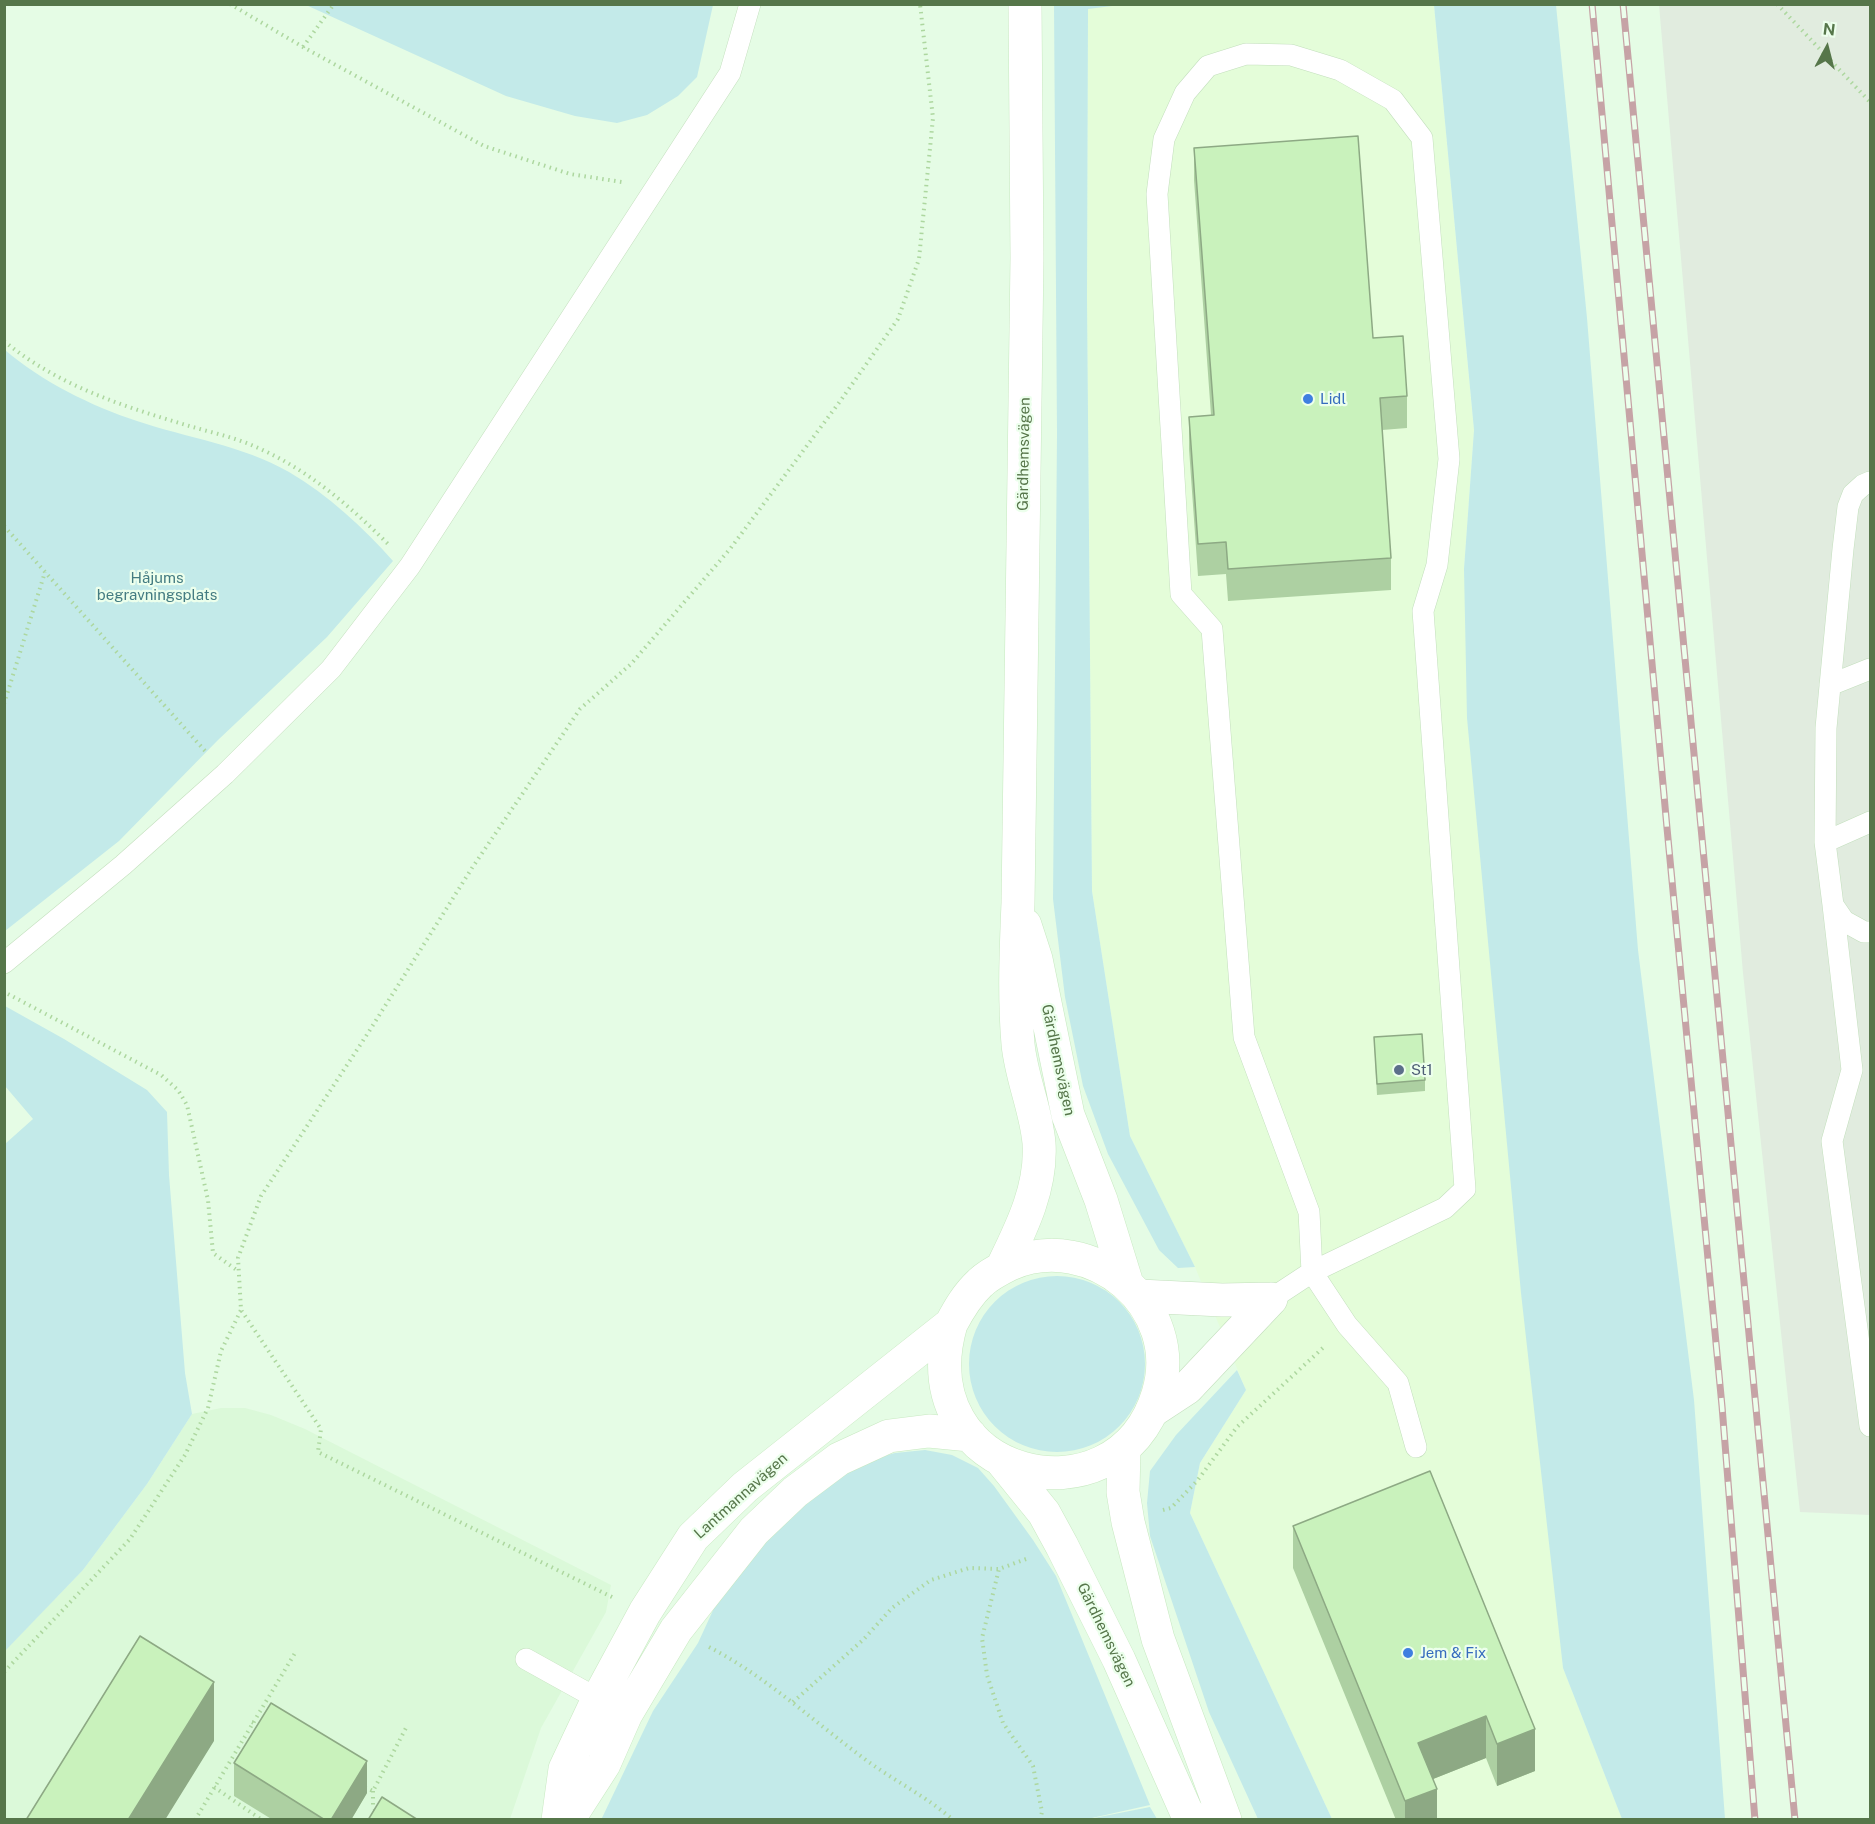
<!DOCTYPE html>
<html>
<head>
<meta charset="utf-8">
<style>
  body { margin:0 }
  #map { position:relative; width:1875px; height:1824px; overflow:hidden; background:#e5fce5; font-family:"Public Sans",sans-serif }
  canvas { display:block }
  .frame { position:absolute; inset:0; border:6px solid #56764a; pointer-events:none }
  .north { position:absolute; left:1797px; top:18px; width:60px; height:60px; -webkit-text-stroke:4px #ecffec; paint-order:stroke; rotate:7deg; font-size:16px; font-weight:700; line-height:24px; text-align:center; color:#56764a }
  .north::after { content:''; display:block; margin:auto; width:21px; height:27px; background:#56764a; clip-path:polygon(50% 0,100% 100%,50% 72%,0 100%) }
</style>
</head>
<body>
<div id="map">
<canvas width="1875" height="1824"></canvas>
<div class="frame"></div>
<div class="north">N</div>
</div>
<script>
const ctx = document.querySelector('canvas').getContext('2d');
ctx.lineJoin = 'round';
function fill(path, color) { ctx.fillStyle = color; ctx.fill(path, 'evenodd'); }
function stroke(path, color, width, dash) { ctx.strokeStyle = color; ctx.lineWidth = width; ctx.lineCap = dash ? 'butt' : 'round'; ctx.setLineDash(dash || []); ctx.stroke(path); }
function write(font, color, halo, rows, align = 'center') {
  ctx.font = font + ' "Public Sans",sans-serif'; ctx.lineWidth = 4.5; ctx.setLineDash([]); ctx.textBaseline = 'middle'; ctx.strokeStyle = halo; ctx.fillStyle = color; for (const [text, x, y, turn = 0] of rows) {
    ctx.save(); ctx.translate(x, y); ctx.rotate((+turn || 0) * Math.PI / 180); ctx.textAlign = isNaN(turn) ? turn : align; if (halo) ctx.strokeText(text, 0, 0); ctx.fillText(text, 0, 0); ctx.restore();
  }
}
const residential = new Path2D(`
  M 221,1408 L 245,1408 L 271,1415 L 305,1429 L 611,1585 L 606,1612 L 541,1728 L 510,1819 L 5,1819 L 4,1651 L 83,1570 L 147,1484 L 192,1414 Z`);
const commercial = new Path2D(`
  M 1121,4 L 1434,5 L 1474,430 L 1464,569 L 1563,1668 L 1622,1819 L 1332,1819 L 1190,1513 L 1200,1463 L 1246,1390 L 1195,1267 L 1130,1136 L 1092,891 L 1087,297 L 1088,8 Z`);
const industrial = new Path2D(`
  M 1659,5 L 1870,5 L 1870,1515 L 1800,1512 L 1743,973 Z`);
const green = new Path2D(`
  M 306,5 L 713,5 L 697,77 L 678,96 L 647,115 L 617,123 L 575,116 L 506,96 Z
  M 1054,5 L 1120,5 L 1088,9 L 1087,297 L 1092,891 L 1130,1136 L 1195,1267 L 1178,1268 L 1159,1250 L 1108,1154 L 1083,1086 L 1065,997 L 1053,899 L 1057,434 Z
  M 1434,5 L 1556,5 L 1587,318 L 1638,950 L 1694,1400 L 1725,1819 L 1622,1819 L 1563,1668 L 1521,1293 L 1467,718 L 1464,569 L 1474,430 Z
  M 5,350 C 41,381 91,406 137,421 C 187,438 242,445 289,472 C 328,495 363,527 393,561 L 327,637 L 218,740 L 119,841 L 5,931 Z
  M 5,1006 L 64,1039 L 147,1090 L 167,1112 L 169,1175 L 185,1373 L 192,1414 L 147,1484 L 83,1570 L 5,1651 L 5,1144 L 33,1119 L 5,1086 Z
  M969 1364a88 88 0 1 1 176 0a88 88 0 1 1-176 0Z
  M 1237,1370 L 1246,1390 L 1200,1463 L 1190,1513 L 1332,1819 L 1258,1819 L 1209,1712 L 1150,1536 L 1147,1503 L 1150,1471 L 1176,1435 Z
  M 925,1450 L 952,1455 L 978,1468 L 994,1486 L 1033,1540 L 1056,1576 L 1150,1805 L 1083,1820 L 601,1820 L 653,1711 L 698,1643 L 715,1606 L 767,1532 L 862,1462 L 895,1453 Z
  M 1150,1807 L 1157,1819 L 1089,1819 Z`);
const path = new Path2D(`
  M 230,4 L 303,47 L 484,146 L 570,174 L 622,182
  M 1777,4 L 1870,102
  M 303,47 L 334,4
  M 4,341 C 57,385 122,406 186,425 C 209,432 234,437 256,447 C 307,469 349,505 388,544
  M 4,526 L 206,752
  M 4,704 L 45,572
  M 8,994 L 161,1075 L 178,1090 L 187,1105 L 208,1200 L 213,1253 L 238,1271
  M 1163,1510 L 1171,1508 L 1197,1481 L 1237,1427 L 1325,1346
  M 1026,1559 L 999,1569 L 982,1638 L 987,1675 L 1003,1723 L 1033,1766 L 1042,1812 L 1040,1820
  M 612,1597 L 318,1452 L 321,1429 L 241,1310 L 238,1258 L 261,1196 L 368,1033 L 472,868 L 580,709 L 631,664 L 730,549 L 841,400 L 898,319 L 919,259 L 933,118 L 920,4
  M 709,1647 C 765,1676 812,1720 862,1757 C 892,1780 925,1795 953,1820
  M 4,1672 L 130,1539 L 185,1455 L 208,1408 L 221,1351 L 241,1310
  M 793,1702 L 863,1640 L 892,1608 L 931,1580 L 969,1568 L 999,1569
  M 252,1722 L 262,1727
  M 214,1787 L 262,1820
  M 365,1787 L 373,1791 L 407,1726
  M 373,1791 L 373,1805 L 376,1812
  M 195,1820 L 295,1653`);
const lane = new Path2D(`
  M 1870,482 L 1863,485 L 1853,494 L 1848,507 L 1843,549 L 1826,728 L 1825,842 L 1833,905 L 1844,921 L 1864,932 L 1870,932
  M 1830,685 L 1870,669
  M 1825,842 L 1870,822
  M 1833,905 L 1852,1070 L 1832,1141 L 1870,1426
  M 4,963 L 123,865 L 225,774 L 331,669 L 410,566 L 730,73 L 750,4
  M 1271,1299 L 1312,1272 L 1445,1208 L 1465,1189 L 1423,611 L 1437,565 L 1449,459 L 1422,138 L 1393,100 L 1340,70 L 1291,55 L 1246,54 L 1208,66 L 1185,93 L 1164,139 L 1157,194 L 1181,594 L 1212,629 L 1244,1037 L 1309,1212 L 1312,1272 L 1347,1325 L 1398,1383 L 1416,1447
  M 526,1659 L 607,1704`);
const street = new Path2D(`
  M 1139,1296 L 1222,1300 L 1271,1299
  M 1152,1411 L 1187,1388 L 1271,1299`);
const secondary = new Path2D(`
  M 1025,925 L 1036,959 L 1068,1115 L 1101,1200 L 1127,1284
  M 1002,1268 C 1021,1229 1042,1188 1039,1143 C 1036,1109 1021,1077 1018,1044 C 1014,997 1016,950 1018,903 L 1027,258 L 1025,4
  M 1124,1448 L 1123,1492 L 1128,1522 L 1158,1639 L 1225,1820
  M 1001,1460 L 1044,1513 L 1062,1546 L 1119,1660 L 1186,1811 L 1193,1820
  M 558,1820 L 565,1769 L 598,1699 L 645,1612 L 693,1537 L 745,1487 L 951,1324 C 959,1309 967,1295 980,1283 C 988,1275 1000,1269 1010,1264 C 1092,1229 1185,1306 1158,1394 C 1117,1530 906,1479 951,1324
  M 568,1820 L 604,1764 L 626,1714 L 676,1630 L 754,1531 L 795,1492 L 839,1459 L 889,1436 L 929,1431 L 970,1435`);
const rail = new Path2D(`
  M 1592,4 L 1667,828 L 1722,1406 L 1755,1820
  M 1623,4 L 1795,1820`);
const wall = new Path2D(`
  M 1194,148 L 1373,338 L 1407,396 L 1407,428 L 1382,430 L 1391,558 L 1391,590 L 1228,601 L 1226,574 L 1198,576 L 1189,449 L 1189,417 L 1211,415 L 1194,180 Z
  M 1374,1037 L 1425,1080 L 1425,1091 L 1377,1095 Z
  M 1430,1471 L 1535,1771 L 1497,1786 L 1486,1758 L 1433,1779 L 1437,1820 L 1396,1820 L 1293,1568 L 1293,1526 Z
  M 234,1763 L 367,1793 L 351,1820 L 273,1820 L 234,1796 Z`);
const shadedWall = new Path2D(`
  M 214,1682 L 214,1741 L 165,1820 L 128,1820 Z
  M 1486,1716 L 1486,1758 L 1418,1785 L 1418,1743 Z
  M 1535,1729 L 1535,1771 L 1497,1786 L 1497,1744 Z
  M 367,1761 L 367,1793 L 351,1820 L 331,1820 Z
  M 1437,1789 L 1437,1820 L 1405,1820 L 1405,1801 Z`);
const building = new Path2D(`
  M 1358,136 L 1373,338 L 1403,336 L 1407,396 L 1380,398 L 1391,558 L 1228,569 L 1226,542 L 1198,544 L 1189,417 L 1214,415 L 1194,148 Z
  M 1422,1034 L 1425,1080 L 1377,1084 L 1374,1037 Z
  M 1430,1471 L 1535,1729 L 1497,1744 L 1486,1716 L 1418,1743 L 1437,1789 L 1405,1801 L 1293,1526 Z
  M 140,1636 L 214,1682 L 128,1820 L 26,1820 Z
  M 271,1703 L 367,1761 L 331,1820 L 325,1820 L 234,1763 Z
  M 382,1797 L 418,1820 L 368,1820 Z`);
const markers = [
  [1308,399,6,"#3f7fe0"],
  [1399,1070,6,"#5c6f8a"],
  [1408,1653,6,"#3f7fe0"]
];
const shopNames = [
  ["Lidl",1320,399],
  ["Jem & Fix",1420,1653]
];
const streetNames = [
  ["Gärdhemsvägen",1024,454,-89],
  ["Gärdhemsvägen",1058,1060,78],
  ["Lantmannavägen",741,1496,-42],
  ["Gärdhemsvägen",1106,1635,64]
];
const parkNames = [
  ["Håjums",157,578],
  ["begravningsplats",157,595]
];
const serviceNames = [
  ["St1",1411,1070]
];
fill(residential, '#dbf9d9');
fill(commercial, '#e4fdd9');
fill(industrial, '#e1ecdf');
fill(green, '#c3eae9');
stroke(lane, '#c3dfbd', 22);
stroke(street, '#c3dfbd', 34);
stroke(secondary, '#c7e8c0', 34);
stroke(path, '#add79f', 4, [1.5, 4.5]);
stroke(lane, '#fff', 21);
stroke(street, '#fff', 33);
stroke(secondary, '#fff', 33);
stroke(rail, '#c6a3a6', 7);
stroke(rail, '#ecffec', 4.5, [14]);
fill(wall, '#add0a2');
fill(shadedWall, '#8da984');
fill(building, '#c9f2bc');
stroke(building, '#8da984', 1.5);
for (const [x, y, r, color] of markers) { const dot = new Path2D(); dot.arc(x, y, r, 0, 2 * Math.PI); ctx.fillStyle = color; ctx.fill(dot); stroke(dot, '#ecffec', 2); }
write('15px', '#366cbe', '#ecffec', shopNames, 'left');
write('15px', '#56764a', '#ecffec', streetNames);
write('15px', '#447c82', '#ecffec', parkNames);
write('15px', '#4e5e75', '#ecffec', serviceNames, 'left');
</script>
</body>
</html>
